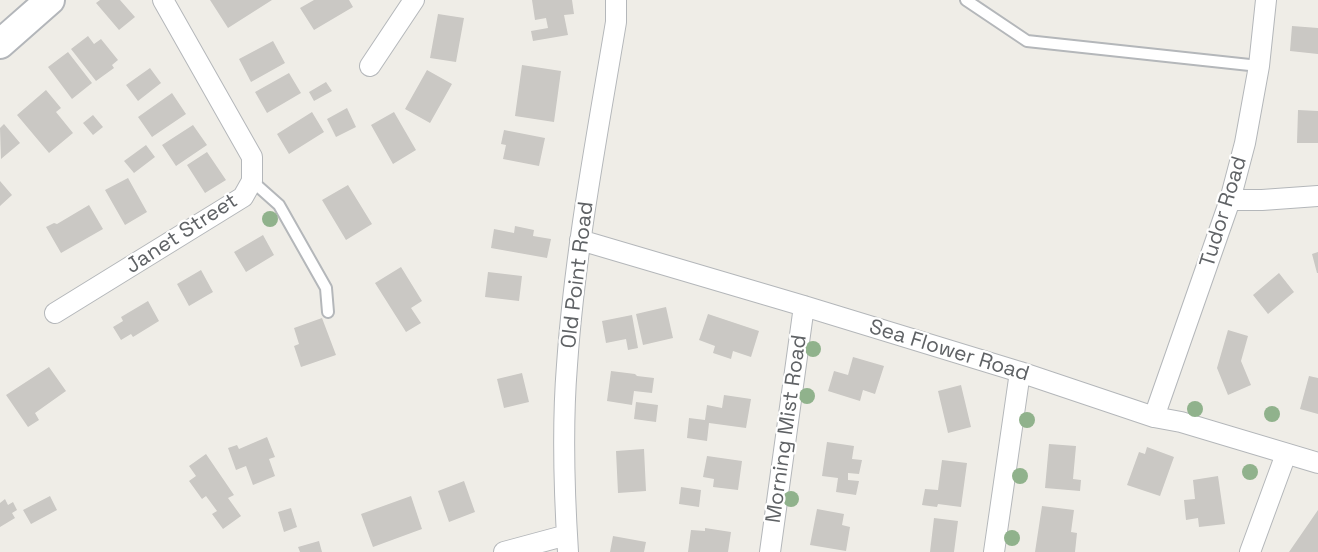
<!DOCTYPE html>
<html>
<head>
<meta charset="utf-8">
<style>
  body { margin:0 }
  canvas { display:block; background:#efede7 }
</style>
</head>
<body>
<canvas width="1318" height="552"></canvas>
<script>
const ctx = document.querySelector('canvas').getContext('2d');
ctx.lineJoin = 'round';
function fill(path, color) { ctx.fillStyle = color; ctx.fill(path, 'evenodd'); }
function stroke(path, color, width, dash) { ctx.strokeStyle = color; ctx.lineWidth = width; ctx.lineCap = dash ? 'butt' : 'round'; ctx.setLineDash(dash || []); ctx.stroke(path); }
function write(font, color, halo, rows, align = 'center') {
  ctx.font = font + ' "Space Grotesk",sans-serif'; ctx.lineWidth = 4.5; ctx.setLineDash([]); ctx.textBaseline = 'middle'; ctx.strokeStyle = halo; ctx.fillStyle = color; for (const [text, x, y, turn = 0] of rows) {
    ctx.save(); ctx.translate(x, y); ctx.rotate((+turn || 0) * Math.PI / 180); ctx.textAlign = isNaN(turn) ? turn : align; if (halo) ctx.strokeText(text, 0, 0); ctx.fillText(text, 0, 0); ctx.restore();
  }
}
const building = new Path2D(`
  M 100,0 L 120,0 L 135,17 L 119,30 L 96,3 Z
  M 210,0 L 272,0 L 228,28 Z
  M 314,0 L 349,0 L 353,7 L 314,30 L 300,8 Z
  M 532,0 L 572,0 L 574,14 L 564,15 L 568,35 L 533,41 L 531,31 L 548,28 L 546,18 L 535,20 Z
  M 438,14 L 464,18 L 456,62 L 430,58 Z
  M 1292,26 L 1318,28 L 1318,54 L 1290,51 Z
  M 88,36 L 94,44 L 101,39 L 118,60 L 112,65 L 114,68 L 96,81 L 71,49 Z
  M 273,41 L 285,63 L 251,82 L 239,59 Z
  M 68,52 L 92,83 L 72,99 L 48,67 Z
  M 522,65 L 561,71 L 554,122 L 515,116 Z
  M 150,68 L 161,83 L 138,101 L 126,85 Z
  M 427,70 L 452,84 L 430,123 L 405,109 Z
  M 289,73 L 301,93 L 267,113 L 255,92 Z
  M 326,82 L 332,91 L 314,101 L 309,92 Z
  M 46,90 L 61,108 L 56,112 L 73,133 L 49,153 L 17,115 Z
  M 172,93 L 186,114 L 152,137 L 138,117 Z
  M 347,108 L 356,127 L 336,137 L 327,119 Z
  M 1298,110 L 1318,111 L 1318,143 L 1297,143 Z
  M 312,112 L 324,132 L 289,154 L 277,134 Z
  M 394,112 L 416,150 L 393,164 L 371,125 Z
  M 93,115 L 103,127 L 93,135 L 83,123 Z
  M 4,124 L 20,143 L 1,159 L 0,128 Z
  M 193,125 L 207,145 L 176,166 L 162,145 Z
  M 504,130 L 545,138 L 539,166 L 503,159 L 506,145 L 501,144 Z
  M 146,145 L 155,157 L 134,173 L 124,161 Z
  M 207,152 L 226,180 L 205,193 L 187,165 Z
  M 128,178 L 147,212 L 125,225 L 105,190 Z
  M 0,181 L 12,195 L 0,206 Z
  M 348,185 L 372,224 L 346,240 L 322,200 Z
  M 89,205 L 103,229 L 61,253 L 46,227 L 54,223 L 57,224 Z
  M 515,226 L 534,230 L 533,236 L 551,239 L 547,258 L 491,248 L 494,229 L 514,233 Z
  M 263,235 L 274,255 L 246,272 L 234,252 Z
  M 1318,252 L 1318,273 L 1317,273 L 1312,254 Z
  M 401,267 L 422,301 L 411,308 L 421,323 L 406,332 L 375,283 Z
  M 201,270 L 213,292 L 189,306 L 177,284 Z
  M 488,272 L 522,276 L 519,301 L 485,297 Z
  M 1279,273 L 1294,292 L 1268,314 L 1253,295 Z
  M 148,301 L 159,321 L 133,337 L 131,334 L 121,340 L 113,327 L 123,321 L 121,317 Z
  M 666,307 L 673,338 L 643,345 L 636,314 Z
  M 708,314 L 759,331 L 751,357 L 733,351 L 731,359 L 713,353 L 715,346 L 699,340 Z
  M 632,315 L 638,348 L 628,350 L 626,339 L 606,343 L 602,321 Z
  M 322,318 L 336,355 L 301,367 L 294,346 L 299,344 L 294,328 Z
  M 1228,330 L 1248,336 L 1241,361 L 1251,385 L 1228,395 L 1217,368 Z
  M 853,357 L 884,366 L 875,394 L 863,390 L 860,401 L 828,391 L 834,371 L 848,375 Z
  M 49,367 L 66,391 L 35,413 L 39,420 L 28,427 L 6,395 Z
  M 611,371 L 635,374 L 637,376 L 654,378 L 652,393 L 634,391 L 632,405 L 607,401 Z
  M 522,373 L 529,402 L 504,408 L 497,379 Z
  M 1309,376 L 1318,378 L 1318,414 L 1300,409 Z
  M 961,385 L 971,427 L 948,433 L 938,391 Z
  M 724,395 L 751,399 L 746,428 L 709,423 L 707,441 L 687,438 L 689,418 L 705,420 L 707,405 L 722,408 Z
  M 636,402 L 658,405 L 656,422 L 634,419 Z
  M 267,437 L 275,457 L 269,459 L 275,476 L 253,485 L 246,466 L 236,470 L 228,448 L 237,445 L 239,449 Z
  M 827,442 L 854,446 L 852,459 L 862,460 L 859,474 L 848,473 L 848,480 L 859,481 L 856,495 L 836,492 L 838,478 L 822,476 Z
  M 1049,444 L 1076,446 L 1073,479 L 1081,480 L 1080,491 L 1045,488 Z
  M 1147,447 L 1174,457 L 1160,496 L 1127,485 L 1139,452 L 1145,454 Z
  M 644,449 L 646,491 L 618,493 L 616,451 Z
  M 206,454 L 234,495 L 228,498 L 241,516 L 223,529 L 212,514 L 217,511 L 206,496 L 202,499 L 189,481 L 196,476 L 189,466 Z
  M 707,456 L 742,461 L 738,490 L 713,487 L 714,479 L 703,477 Z
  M 942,460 L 967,463 L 961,507 L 938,504 L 937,507 L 922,505 L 925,489 L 938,490 Z
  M 1218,476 L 1225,524 L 1199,527 L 1198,518 L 1186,520 L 1184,500 L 1195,499 L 1193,480 Z
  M 464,481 L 475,512 L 449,522 L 438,491 Z
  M 681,487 L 701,490 L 699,507 L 679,504 Z
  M 50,496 L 57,510 L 31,524 L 23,510 Z
  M 411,496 L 422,529 L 373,547 L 361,514 Z
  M 5,499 L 8,505 L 13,502 L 17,510 L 12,513 L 15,518 L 0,527 L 0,503 Z
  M 1042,506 L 1074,510 L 1071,532 L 1077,533 L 1075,552 L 1035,552 Z
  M 291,508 L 297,527 L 284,532 L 278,512 Z
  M 817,509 L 844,514 L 842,525 L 850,527 L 846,551 L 810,545 Z
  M 1318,510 L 1318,552 L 1289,552 Z
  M 934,518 L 958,521 L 954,552 L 930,552 Z
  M 705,528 L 731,532 L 728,552 L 688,552 L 691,530 L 705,531 Z
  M 613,536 L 646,542 L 644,552 L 610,552 Z
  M 319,541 L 322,552 L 300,552 L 298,547 Z`);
const lane = new Path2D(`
  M 966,0 L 1027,41 L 1259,66
  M 252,181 L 279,205 L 326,288 L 328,312`);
const street = new Path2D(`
  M 370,66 L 414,0
  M 1230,200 L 1262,200 L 1318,196
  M 580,240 L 804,306 L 1020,372 L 1154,417 L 1181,422 L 1318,463
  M 55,313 L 243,197 L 252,181 L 252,157 L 163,0
  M 1154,417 L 1230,200 L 1245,143 L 1259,66 L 1266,0
  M 504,552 L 567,535
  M 568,552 C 564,490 562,427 567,365 C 575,250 597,136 616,22 L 616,0
  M 770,552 L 804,306
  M 994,552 L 1020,372
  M 1250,552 L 1286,454`);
const secondary = new Path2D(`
  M 0,44 L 50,0`);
const trees = [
  [270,219],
  [813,349],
  [807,396],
  [1195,409],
  [1272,414],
  [1027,420],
  [1250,472],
  [1020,476],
  [791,499],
  [1012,538]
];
const streetNames = [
  ["Tudor Road",1224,212,-73],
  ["Janet Street",182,234,-33],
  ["Old Point Road",578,275,-83],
  ["Sea Flower Road",949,351,17],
  ["Morning Mist Road",787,429,-82]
];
fill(building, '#cac8c4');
stroke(lane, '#b4b7ba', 14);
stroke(street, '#b4b7ba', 22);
stroke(secondary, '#b3b6ba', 32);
stroke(lane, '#fff', 10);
stroke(street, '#fff', 20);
stroke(secondary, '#fff', 28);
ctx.fillStyle = '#90b28c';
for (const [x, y] of trees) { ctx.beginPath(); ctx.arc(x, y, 8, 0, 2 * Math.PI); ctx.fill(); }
write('21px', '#5f6265', '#fff', streetNames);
</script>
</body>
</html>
